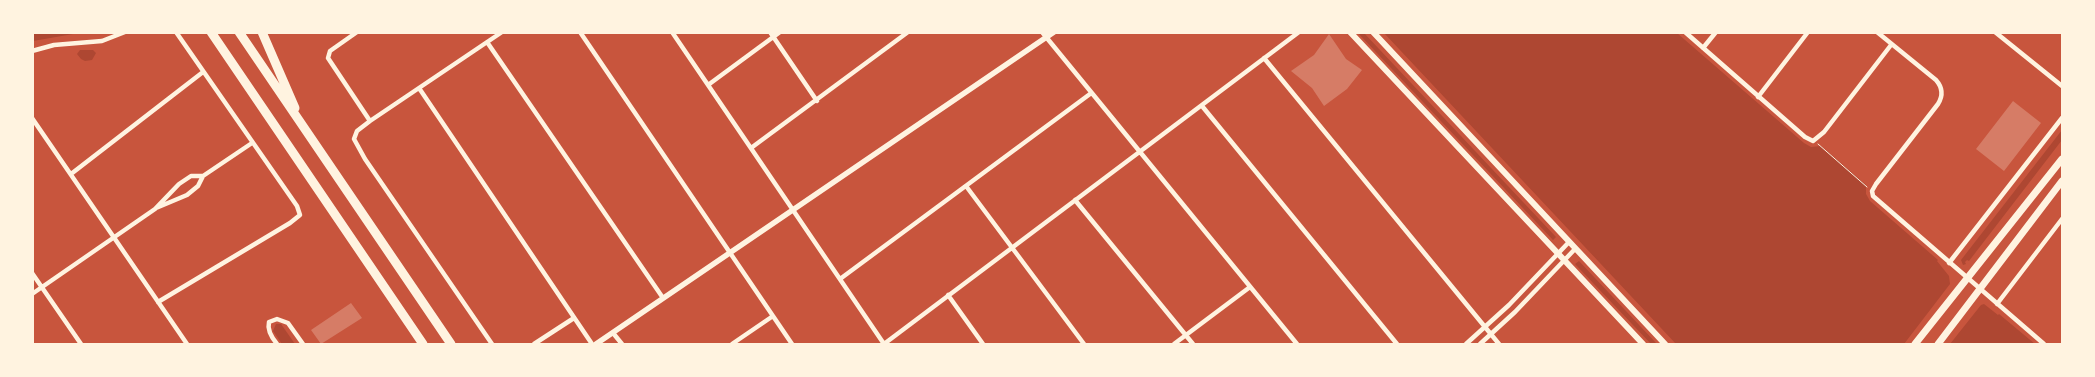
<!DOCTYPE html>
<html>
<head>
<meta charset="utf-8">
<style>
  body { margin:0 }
  #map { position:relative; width:2095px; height:377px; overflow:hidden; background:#c8553d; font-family:"Exo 2",sans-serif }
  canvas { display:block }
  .frame { position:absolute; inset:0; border:34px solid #fff3e0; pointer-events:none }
</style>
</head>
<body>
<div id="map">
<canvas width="2095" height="377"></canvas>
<div class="frame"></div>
</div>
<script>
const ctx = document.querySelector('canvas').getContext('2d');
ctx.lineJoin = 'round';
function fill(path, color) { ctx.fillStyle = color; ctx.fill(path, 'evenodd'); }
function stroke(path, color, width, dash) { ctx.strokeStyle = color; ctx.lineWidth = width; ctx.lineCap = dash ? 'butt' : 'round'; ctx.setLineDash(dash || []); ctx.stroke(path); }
const green = new Path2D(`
  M 32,33 L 33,32 L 79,33 L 33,41 Z
  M 1358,33 L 1364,33 L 1556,237 L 1553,240 Z
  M 1384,33 L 1677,33 L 1804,143 L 1811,147 L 1821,146 L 1866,185 L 1866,194 L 1870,201 L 1938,260 L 1937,261 L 1949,276 L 1950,284 L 1904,344 L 1676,344 Z
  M 80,50 L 93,50 L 96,53 L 92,60 L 85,61 L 81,59 L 77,54 Z
  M 2062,130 L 2062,140 L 1969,261 L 1967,260 L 1965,262 L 1966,264 L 1963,265 L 1961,260 Z
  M 1579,261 L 1657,344 L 1651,344 L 1575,264 Z
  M 1984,304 L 1998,315 L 1999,314 L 2035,344 L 1950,344 L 1981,305 Z
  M 276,324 L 281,324 L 295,344 L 282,344 L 273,331 Z`);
const building = new Path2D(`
  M 1329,34 L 1346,59 L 1362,70 L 1347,89 L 1324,106 L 1312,88 L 1291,71 L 1314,55 Z
  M 2013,101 L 2041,123 L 2004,171 L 1976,149 Z
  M 351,303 L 362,318 L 321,344 L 311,330 Z`);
const path = new Path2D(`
  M 1818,144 L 1867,187`);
const minor = new Path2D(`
  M 357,32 L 330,51 L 328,58 L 370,121
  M 580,32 L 792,344
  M 672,32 L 884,344
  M 770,32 L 817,101
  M 1042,32 L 1297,344
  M 1685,32 L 1805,137 L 1813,141 L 1824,132 L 1891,45
  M 1877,32 L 1936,80 C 1943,88 1943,96 1938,104 L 1876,184 L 1872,191 L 1873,196 L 2044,344
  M 1995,32 L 2062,86
  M 487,42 L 663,298
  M 1703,48 L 1716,32
  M 32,51 L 54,45 L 102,41 L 125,32
  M 1264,58 L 1499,344
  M 708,85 L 780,32
  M 419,88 L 592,344
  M 1758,97 L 1808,32
  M 1202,106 L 1397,344
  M 32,118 L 187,344
  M 751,148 L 908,32
  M 71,174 L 203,72
  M 966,186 L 1084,344
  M 1075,200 L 1193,344
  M 156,208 L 187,195 L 198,186 L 203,176 L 252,143
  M 1949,263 L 2062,118
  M 32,273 L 81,344
  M 840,279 L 1090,94
  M 32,294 L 155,209 L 179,184 L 191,176 L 203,176
  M 948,295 L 983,344
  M 158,302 L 290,223 L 300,215 L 297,206 L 176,32
  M 1997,304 L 2062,219
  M 613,333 L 622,344
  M 277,344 C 272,338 267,330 269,322 L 277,319 L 288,323 L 303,344
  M 492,344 L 365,159 L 354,139 L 357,131 L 370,121 L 502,32
  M 534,344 L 574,318
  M 732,344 L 773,316
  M 884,344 L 1299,32
  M 1174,344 L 1250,287
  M 1466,344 L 1509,305 L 1569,242
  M 1480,344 L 1515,312 L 1575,249`);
const tertiary = new Path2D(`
  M 596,344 L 1054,32`);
const secondary = new Path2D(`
  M 1350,32 L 1643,344
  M 1373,32 L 1665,344`);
const primary = new Path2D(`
  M 1915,344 L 2062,159
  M 1938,344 L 2062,181`);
const motorway = new Path2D(`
  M 211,32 L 423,344
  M 239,32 L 451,344
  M 262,32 L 295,108`);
fill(green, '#ae4732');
fill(building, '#d67c66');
stroke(path, '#fff3e0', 1);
stroke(minor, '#fff3e0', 4.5);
stroke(tertiary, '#fff3e0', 5.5);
stroke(secondary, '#fff3e0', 6);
stroke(primary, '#fff3e0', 7);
stroke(motorway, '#fff3e0', 9);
</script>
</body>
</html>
